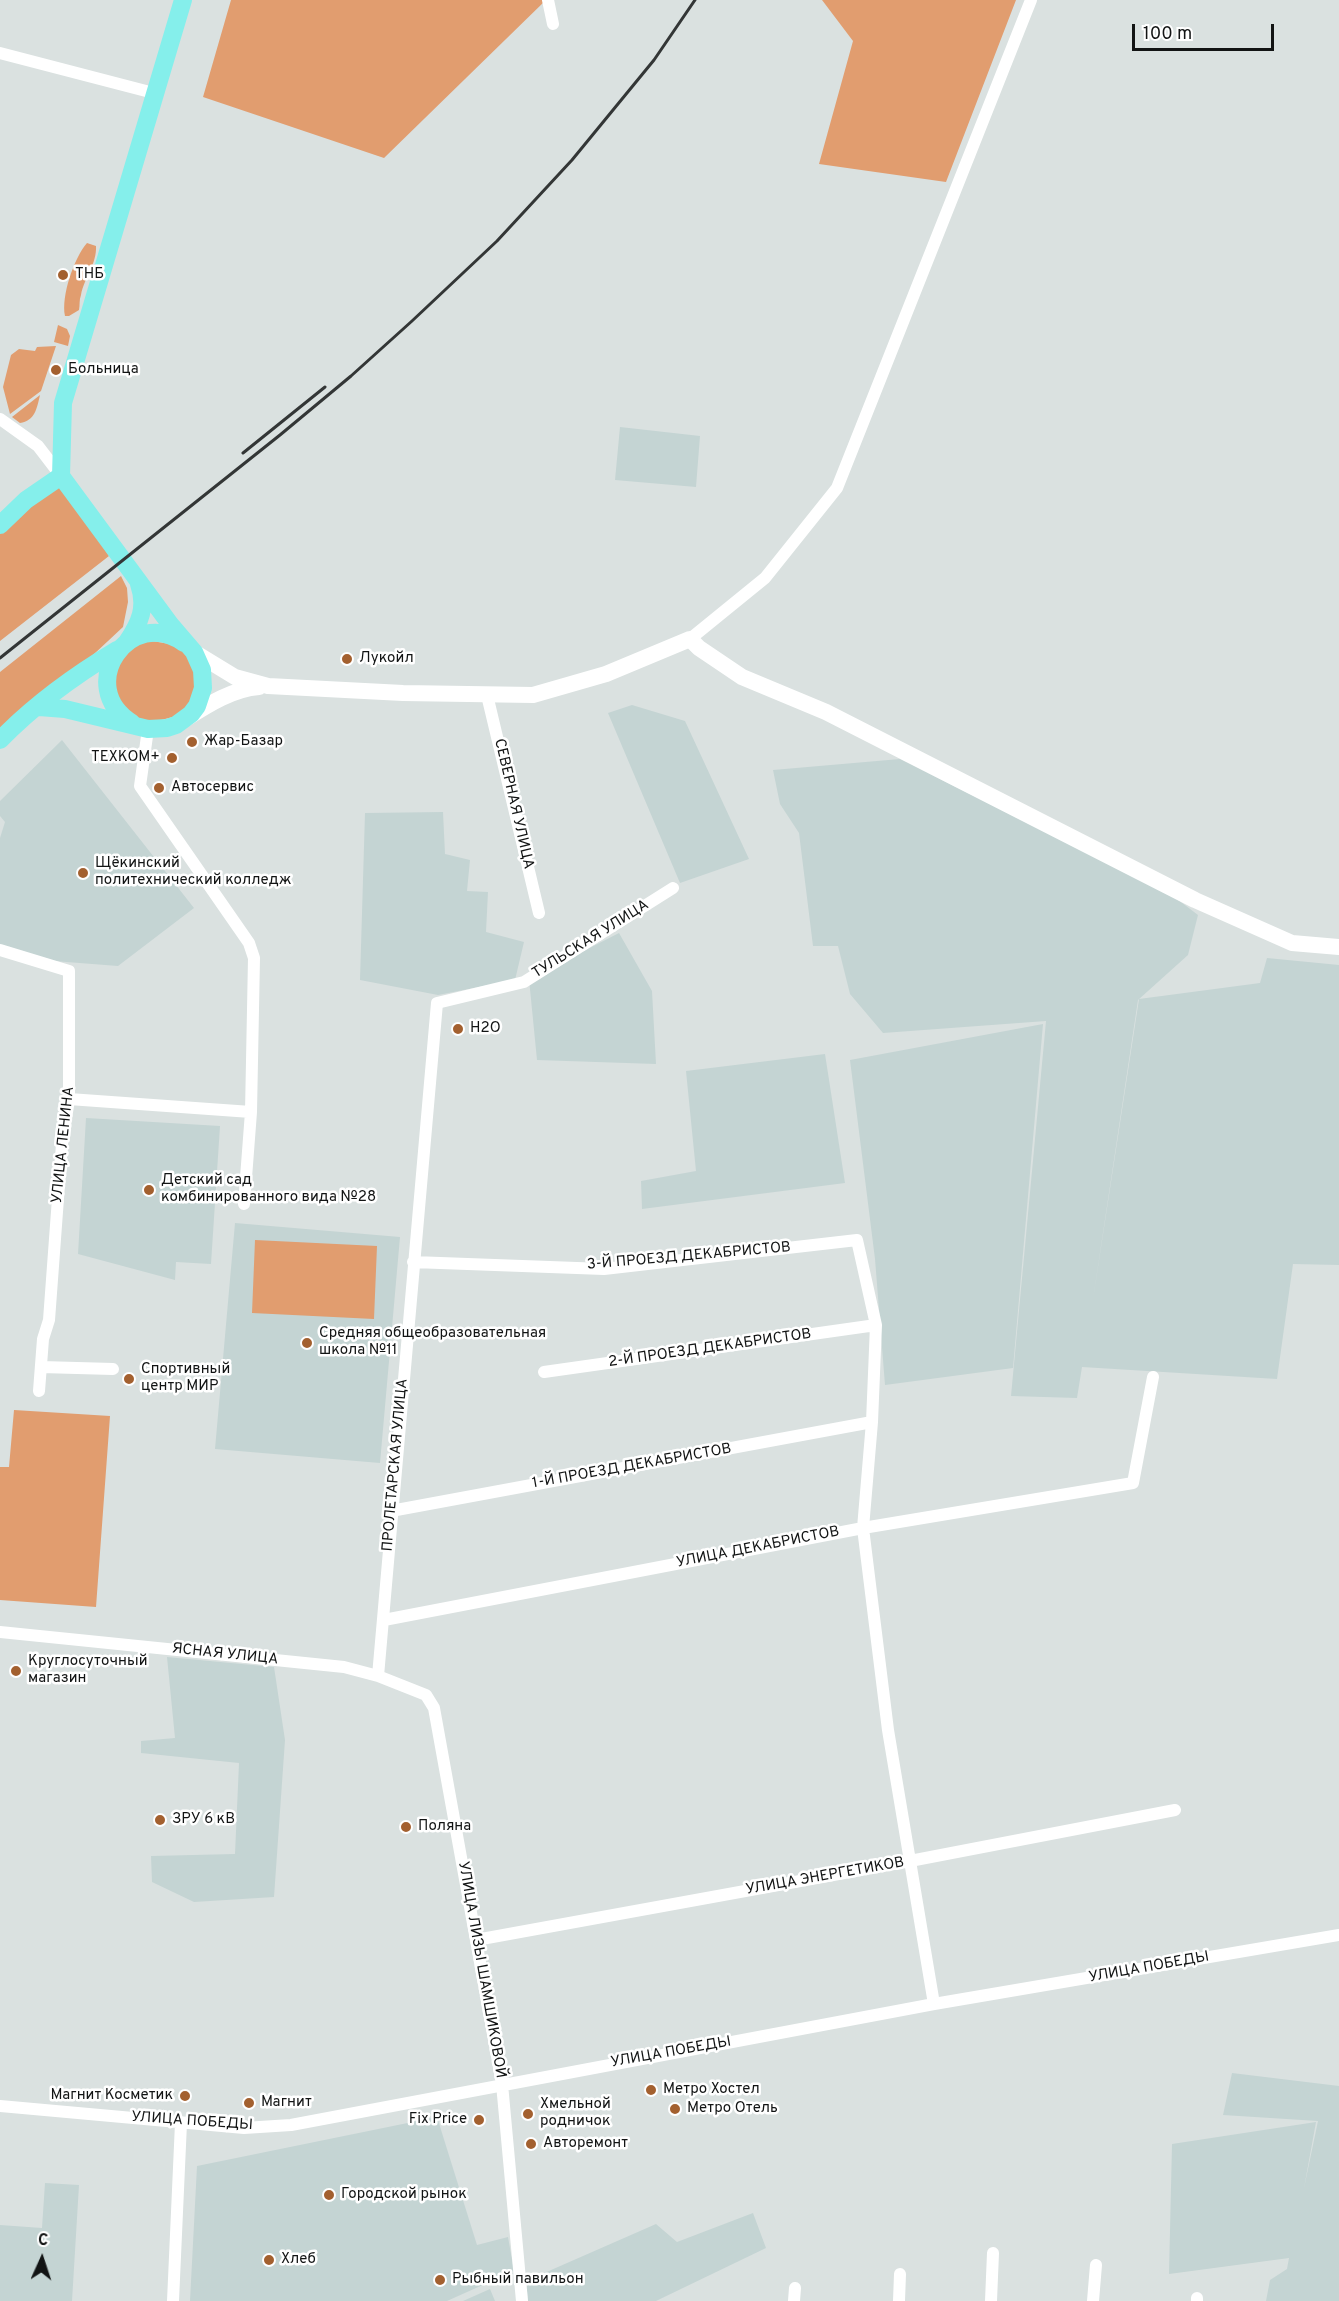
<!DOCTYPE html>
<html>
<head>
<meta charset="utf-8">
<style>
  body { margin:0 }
  #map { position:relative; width:1339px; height:2301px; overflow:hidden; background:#dae1e0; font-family:Overpass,sans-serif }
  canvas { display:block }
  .north { position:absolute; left:12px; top:2229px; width:60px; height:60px; -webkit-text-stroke:4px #fff; paint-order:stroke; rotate:3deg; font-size:16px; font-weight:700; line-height:24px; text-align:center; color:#121414 }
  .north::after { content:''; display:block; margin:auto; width:21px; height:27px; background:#121414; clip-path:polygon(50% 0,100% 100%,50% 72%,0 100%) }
  .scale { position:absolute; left:1132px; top:24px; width:142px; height:27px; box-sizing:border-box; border:3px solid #121414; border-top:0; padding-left:8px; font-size:18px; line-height:21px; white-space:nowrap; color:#121414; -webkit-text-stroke:4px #fff; paint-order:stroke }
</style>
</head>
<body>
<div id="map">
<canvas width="1339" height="2301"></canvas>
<div class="north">С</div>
<div class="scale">100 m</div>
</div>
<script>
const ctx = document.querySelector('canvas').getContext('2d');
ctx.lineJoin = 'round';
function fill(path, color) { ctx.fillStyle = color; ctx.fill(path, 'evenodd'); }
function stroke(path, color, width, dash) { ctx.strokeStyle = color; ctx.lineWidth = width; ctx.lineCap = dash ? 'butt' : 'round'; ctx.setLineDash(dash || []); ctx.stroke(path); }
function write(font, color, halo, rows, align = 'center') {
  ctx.font = font + ' Overpass,sans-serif'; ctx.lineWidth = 5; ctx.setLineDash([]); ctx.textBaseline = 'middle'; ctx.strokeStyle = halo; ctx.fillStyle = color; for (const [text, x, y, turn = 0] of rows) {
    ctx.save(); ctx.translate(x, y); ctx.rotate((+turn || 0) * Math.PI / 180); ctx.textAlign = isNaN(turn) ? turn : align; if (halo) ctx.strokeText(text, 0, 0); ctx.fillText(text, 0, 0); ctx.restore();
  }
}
const built = new Path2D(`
  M 620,427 L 700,436 L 696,487 L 615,480 Z
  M 632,705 L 685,721 L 749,859 L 680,883 L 608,713 Z
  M 62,740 L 194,908 L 118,966 L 41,960 L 0,948 L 0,838 L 5,822 L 0,816 L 0,801 Z
  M 900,759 L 1173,896 L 1198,915 L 1188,955 L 1138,1000 L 1092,1306 L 1139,999 L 1260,983 L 1267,958 L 1339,965 L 1339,1265 L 1293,1264 L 1277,1379 L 1082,1367 L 1077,1398 L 1011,1396 L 1046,1021 L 883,1033 L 850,994 L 838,946 L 813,946 L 799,833 L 780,804 L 773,770 Z
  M 443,812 L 445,854 L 470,860 L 467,891 L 488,892 L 486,932 L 524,942 L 515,980 L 438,995 L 360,980 L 365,813 Z
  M 619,933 L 652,991 L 656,1064 L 537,1060 L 529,979 Z
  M 1043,1024 L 1013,1368 L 885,1385 L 875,1259 L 850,1060 Z
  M 825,1054 L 845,1183 L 642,1209 L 641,1181 L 696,1171 L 686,1071 Z
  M 86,1118 L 220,1126 L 211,1264 L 176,1262 L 175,1280 L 78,1254 Z
  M 235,1223 L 400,1237 L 380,1463 L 215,1449 Z
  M 167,1657 L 274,1667 L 285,1740 L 274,1897 L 194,1902 L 152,1882 L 151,1856 L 235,1854 L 239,1763 L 141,1753 L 141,1741 L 175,1738 Z
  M 1232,2073 L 1339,2086 L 1339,2301 L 1266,2301 L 1270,2280 L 1287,2269 L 1289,2258 L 1169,2274 L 1172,2144 L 1316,2122 L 1304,2188 L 1318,2121 L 1223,2115 Z
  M 437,2117 L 477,2245 L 508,2237 L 514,2271 L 447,2301 L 190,2301 L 197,2166 Z
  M 45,2183 L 79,2185 L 72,2301 L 0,2301 L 0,2225 L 42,2228 Z
  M 753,2213 L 766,2248 L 656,2301 L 528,2301 L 526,2281 L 656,2224 L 677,2242 Z
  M 490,2289 L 495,2301 L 463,2301 Z`);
const green = new Path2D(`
  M 231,0 L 546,0 L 384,158 L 203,97 Z
  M 822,0 L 1016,0 L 946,182 L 819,164 L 853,41 Z
  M 87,243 L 96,246 C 97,264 84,278 81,295 C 79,300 80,305 79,310 L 69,316 L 65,316 C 61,296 74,258 87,243 Z
  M 58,325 L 67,329 L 70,336 L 68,346 L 54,342 Z
  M 56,346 L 41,391 L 10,414 L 3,387 L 11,355 L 19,349 L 35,351 L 37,347 Z
  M 40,395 C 37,408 35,421 20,423 L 12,417 Z
  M 60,481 L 109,556 L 0,641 L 0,532 Z
  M 121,576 L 127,588 L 128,602 L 123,627 L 93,655 L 0,731 L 0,672 Z
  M 145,640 L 177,645 L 194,663 L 195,696 L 181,715 L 149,723 L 133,718 L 114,692 L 118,659 Z
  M 255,1240 L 377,1246 L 374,1319 L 252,1313 Z
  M 14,1410 L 110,1416 L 96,1607 L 0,1600 L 0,1467 L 9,1467 Z`);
const street = new Path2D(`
  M 548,0 L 553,24
  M 0,53 L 146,91
  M 0,419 L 38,446 L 61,476
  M 690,639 L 765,578 L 837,488 L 1031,0
  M 487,695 L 539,913
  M 0,950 L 69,971 L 69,1099 L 62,1144 L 49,1320 L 43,1339 L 39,1391
  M 69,1099 L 251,1112 L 254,958 L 249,943 L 140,786 L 148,729
  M 244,1204 L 251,1112
  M 413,1262 L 604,1269 L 857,1240 L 876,1325 L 872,1422 L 863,1528 L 888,1730 L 934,2004
  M 41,1367 L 113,1369
  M 544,1372 L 876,1325
  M 391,1511 L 872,1422
  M 384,1620 L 863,1528 L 1133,1483 L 1153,1377
  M 0,1632 L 344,1667 L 378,1676 L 426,1695 L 434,1708 L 502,2084 L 522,2301
  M 378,1676 L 437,1003 L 524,982 L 673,888
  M 476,1940 L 910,1861 L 1175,1810
  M 0,2106 L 244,2128 L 291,2125 L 934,2004 L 1339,1935
  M 1197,2298 L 1197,2301
  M 173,2301 L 181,2123
  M 794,2301 L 795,2288
  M 899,2301 L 900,2274
  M 991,2301 L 993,2253
  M 1093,2301 L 1096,2265`);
const secondary = new Path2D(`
  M 194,652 L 235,677 L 268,686 L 403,693 L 533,695 L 606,674 L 690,639 L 699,648 L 742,677 L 826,712 L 1195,900 L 1292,943 L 1339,947
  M 187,718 C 209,704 233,689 259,687`);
const primary = new Path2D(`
  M 0,525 L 26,500 L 61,476
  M 127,642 C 140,623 147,607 139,584
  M 39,707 L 65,709 L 148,729 L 167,728 L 176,725 L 191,714 L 197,706 L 203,688 L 202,670 L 194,652 L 170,624 L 61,476 L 63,403 L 183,0
  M 132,723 C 73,686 131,604 184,643
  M 0,740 C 33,706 77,674 117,650`);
const rail = new Path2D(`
  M 243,453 L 325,387
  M 0,658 L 280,435 L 351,376 L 412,321 L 497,241 L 572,160 L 654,60 L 695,0`);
const markers = [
  [63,275,6,"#a3602f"],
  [56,370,6,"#a3602f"],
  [347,659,6,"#a3602f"],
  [192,742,6,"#a3602f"],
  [172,758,6,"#a3602f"],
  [159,788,6,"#a3602f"],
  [83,873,6,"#a3602f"],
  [458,1029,6,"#a3602f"],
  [149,1190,6,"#a3602f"],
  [307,1343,6,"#a3602f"],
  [129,1379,6,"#a3602f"],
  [16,1671,6,"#a3602f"],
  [160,1820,6,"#a3602f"],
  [406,1827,6,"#a3602f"],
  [651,2090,6,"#a3602f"],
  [185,2096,6,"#a3602f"],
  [249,2103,6,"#a3602f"],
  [675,2109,6,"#a3602f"],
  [528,2114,6,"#a3602f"],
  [479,2120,6,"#a3602f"],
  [531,2144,6,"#a3602f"],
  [329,2195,6,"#a3602f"],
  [269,2260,6,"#a3602f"],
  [440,2280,6,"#a3602f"]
];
const poiNames = [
  ["ТНБ",75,275],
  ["Больница",68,370],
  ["Лукойл",359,659],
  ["Жар-Базар",204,742],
  ["ТЕХКОМ+",160,758,"right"],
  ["Автосервис",171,788],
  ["Щёкинский",95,864],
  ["политехнический колледж",95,881],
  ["Н2О",470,1029],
  ["Детский сад",161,1181],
  ["комбинированного вида №28",161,1198],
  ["Средняя общеобразовательная",319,1334],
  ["школа №11",319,1351],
  ["Спортивный",141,1370],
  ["центр МИР",141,1387],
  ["Круглосуточный",28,1662],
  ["магазин",28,1679],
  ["ЗРУ 6 кВ",172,1820],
  ["Поляна",418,1827],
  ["Метро Хостел",663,2090],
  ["Магнит Косметик",173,2096,"right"],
  ["Магнит",261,2103],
  ["Хмельной",540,2105],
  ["родничок",540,2122],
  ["Метро Отель",687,2109],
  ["Fix Price",467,2120,"right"],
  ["Авторемонт",543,2144],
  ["Городской рынок",341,2195],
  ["Хлеб",281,2260],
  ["Рыбный павильон",452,2280]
];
const streetNames = [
  ["СЕВЕРНАЯ УЛИЦА",513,804,77],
  ["ТУЛЬСКАЯ УЛИЦА",591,940,-32],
  ["УЛИЦА ЛЕНИНА",64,1145,-84],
  ["3-Й ПРОЕЗД ДЕКАБРИСТОВ",689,1257,-5],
  ["2-Й ПРОЕЗД ДЕКАБРИСТОВ",710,1349,-8],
  ["ПРОЛЕТАРСКАЯ УЛИЦА",396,1465,-85],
  ["1-Й ПРОЕЗД ДЕКАБРИСТОВ",632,1467,-10],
  ["УЛИЦА ДЕКАБРИСТОВ",758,1548,-11],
  ["ЯСНАЯ УЛИЦА",225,1655,6],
  ["УЛИЦА ЭНЕРГЕТИКОВ",825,1877,-10],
  ["УЛИЦА ПОБЕДЫ",1149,1968,-10],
  ["УЛИЦА ЛИЗЫ ШАМШИКОВОЙ",481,1970,80],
  ["УЛИЦА ПОБЕДЫ",671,2053,-10],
  ["УЛИЦА ПОБЕДЫ",192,2122,4]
];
fill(built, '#c4d4d3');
fill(green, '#e19d6f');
stroke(street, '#fff', 12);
stroke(secondary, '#fff', 16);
stroke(primary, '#85efeb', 18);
stroke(rail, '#333636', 3);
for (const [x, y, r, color] of markers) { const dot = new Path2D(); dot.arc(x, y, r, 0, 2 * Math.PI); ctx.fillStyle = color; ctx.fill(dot); stroke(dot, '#fff', 2); }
write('15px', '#121414', '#fff', poiNames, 'left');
write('15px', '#121414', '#fff', streetNames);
</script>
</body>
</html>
